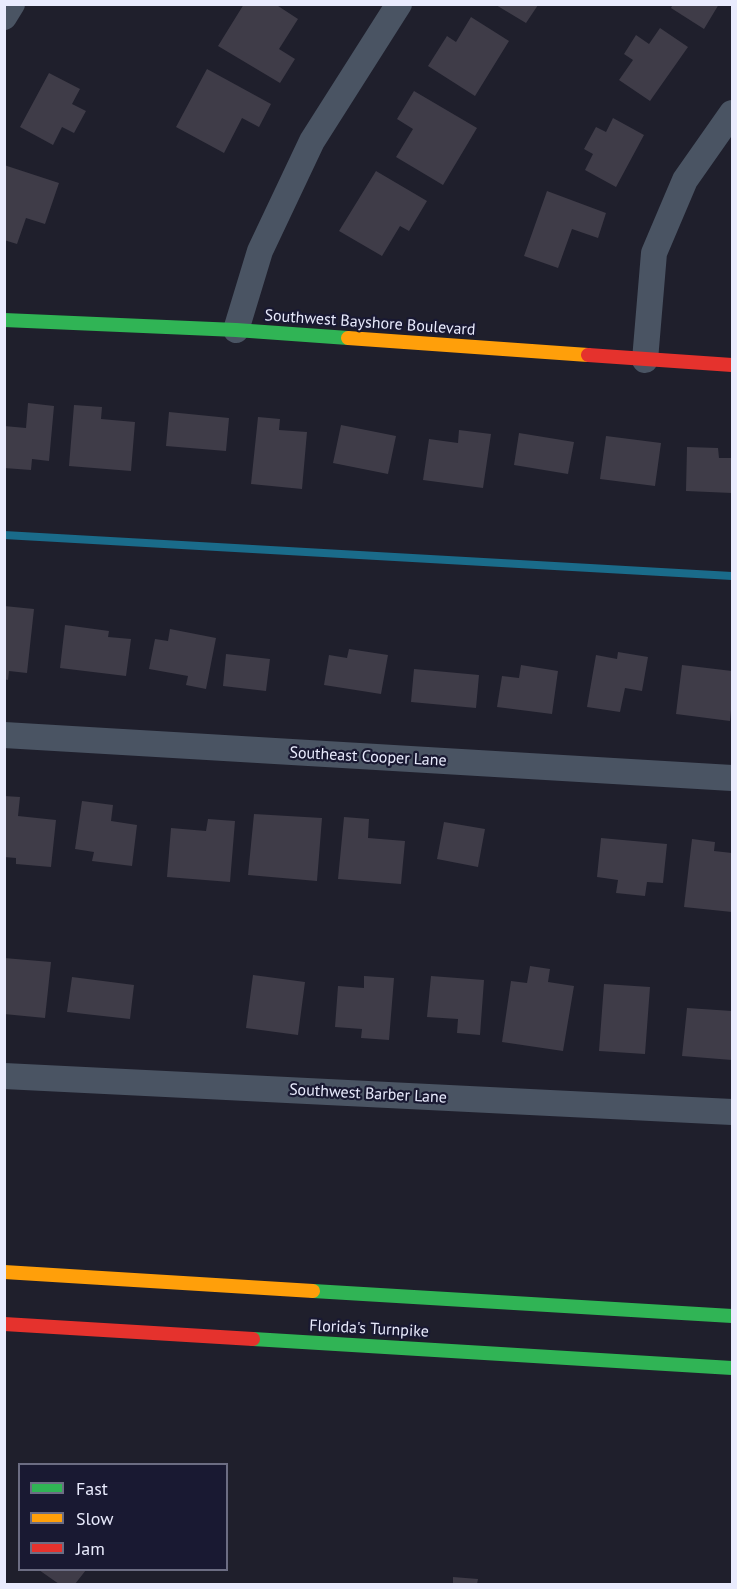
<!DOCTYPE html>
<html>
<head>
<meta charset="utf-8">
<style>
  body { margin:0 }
  #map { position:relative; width:737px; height:1589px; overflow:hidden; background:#1f1f2c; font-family:"PT Sans",sans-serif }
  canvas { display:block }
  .frame { position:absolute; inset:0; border:6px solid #e9ebfd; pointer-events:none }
  .legend { position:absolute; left:18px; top:1463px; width:210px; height:108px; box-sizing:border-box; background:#191932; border:2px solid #6c6d83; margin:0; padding:8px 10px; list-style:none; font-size:18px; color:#e9ebfd }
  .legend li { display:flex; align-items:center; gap:12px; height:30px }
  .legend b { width:30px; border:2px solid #6c6d83 }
</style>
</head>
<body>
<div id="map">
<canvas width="737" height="1589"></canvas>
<div class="frame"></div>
<ul class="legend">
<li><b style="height:8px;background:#30b455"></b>Fast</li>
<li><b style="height:8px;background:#ff9f0a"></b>Slow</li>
<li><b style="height:8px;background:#e5322d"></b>Jam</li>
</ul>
</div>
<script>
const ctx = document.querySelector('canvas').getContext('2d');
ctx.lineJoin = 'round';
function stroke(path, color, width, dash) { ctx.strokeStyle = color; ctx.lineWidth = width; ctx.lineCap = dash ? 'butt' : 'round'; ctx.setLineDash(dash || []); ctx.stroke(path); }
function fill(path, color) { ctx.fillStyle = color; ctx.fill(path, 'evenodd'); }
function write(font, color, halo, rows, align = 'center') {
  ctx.font = font + ' "PT Sans",sans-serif'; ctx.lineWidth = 4.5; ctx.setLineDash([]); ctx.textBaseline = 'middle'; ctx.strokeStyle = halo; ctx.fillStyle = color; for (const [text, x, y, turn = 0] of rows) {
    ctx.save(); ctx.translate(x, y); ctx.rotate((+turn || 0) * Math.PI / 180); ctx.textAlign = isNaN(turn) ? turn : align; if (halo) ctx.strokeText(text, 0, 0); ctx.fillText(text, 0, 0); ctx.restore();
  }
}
const stream = new Path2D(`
  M 4,535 L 732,576`);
const building = new Path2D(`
  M 244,4 L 275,4 L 298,19 L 279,49 L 295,59 L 280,83 L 218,46 Z
  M 673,4 L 719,4 L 704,29 L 671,8 Z
  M 496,5 L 538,5 L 526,23 Z
  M 471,17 L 509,41 L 475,96 L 428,66 L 447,36 L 456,42 Z
  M 660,28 L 688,47 L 650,101 L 619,80 L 633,60 L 624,54 L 636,35 L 649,44 Z
  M 207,69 L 271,104 L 259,127 L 242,118 L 224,153 L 176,127 Z
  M 49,73 L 80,89 L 72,104 L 86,111 L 74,133 L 62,127 L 53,145 L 20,127 Z
  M 414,91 L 477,128 L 443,185 L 396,157 L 413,129 L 397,119 Z
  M 613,118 L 644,135 L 616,187 L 585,170 L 593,154 L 584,149 L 596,127 L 606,132 Z
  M 4,165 L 59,183 L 45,224 L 26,218 L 17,244 L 4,240 Z
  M 376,171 L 427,201 L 409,231 L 400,226 L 382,256 L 339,231 Z
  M 547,191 L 606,213 L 598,238 L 572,229 L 558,268 L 524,256 Z
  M 28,403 L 54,406 L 49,461 L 32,459 L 31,470 L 4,468 L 4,426 L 26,428 Z
  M 74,405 L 102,407 L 101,419 L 135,422 L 131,471 L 69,466 Z
  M 169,412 L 229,418 L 226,451 L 166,446 Z
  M 258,417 L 280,419 L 279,430 L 307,432 L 302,489 L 251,484 Z
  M 341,425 L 396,436 L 388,474 L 333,463 Z
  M 459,430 L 491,434 L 483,488 L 423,480 L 429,439 L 458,443 Z
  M 519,433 L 574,442 L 568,474 L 514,465 Z
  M 606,436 L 661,443 L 655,486 L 600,479 Z
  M 687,447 L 718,448 L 719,458 L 732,458 L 732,493 L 686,491 Z
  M 4,606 L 34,609 L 27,673 L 9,671 L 8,680 L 4,679 Z
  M 65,625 L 109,631 L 108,637 L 131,639 L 126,676 L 60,668 Z
  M 170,629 L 216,638 L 206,689 L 186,685 L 188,676 L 149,669 L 155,639 L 168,641 Z
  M 349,649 L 388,655 L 381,694 L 324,685 L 329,655 L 347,658 Z
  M 618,652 L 648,657 L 642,691 L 625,688 L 620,712 L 587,707 L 596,655 L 617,659 Z
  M 226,654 L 270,659 L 266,691 L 223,686 Z
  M 521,665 L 558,671 L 552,714 L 497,707 L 502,676 L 519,678 Z
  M 682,665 L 732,671 L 732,699 L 730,721 L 676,714 Z
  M 414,669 L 479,675 L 476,708 L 411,702 Z
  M 4,796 L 20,797 L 18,816 L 56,820 L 51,867 L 16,864 L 16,858 L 4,857 Z
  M 82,801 L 113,805 L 111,821 L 137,825 L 132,866 L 92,861 L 94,852 L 75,849 Z
  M 254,814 L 322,818 L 317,881 L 248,875 Z
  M 344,817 L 369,819 L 368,838 L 405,841 L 401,884 L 338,879 Z
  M 208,819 L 235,821 L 230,882 L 167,877 L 171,828 L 206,831 Z
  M 444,822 L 485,829 L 478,867 L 437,859 Z
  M 601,838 L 667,844 L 663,883 L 647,882 L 645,896 L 616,893 L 618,880 L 597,877 Z
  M 692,839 L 715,842 L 714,851 L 732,853 L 732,912 L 684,907 Z
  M 4,958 L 51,962 L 45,1018 L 4,1014 Z
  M 530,966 L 550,969 L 548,982 L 574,986 L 563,1051 L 502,1042 L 511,981 L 527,983 Z
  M 253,975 L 305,982 L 298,1035 L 246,1028 Z
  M 364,976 L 394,978 L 389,1040 L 361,1038 L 362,1029 L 335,1027 L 338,986 L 364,988 Z
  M 431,976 L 484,980 L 480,1035 L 457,1033 L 458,1019 L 427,1017 Z
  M 72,977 L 134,985 L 130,1019 L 67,1012 Z
  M 604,984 L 650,987 L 645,1054 L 599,1051 Z
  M 687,1008 L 732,1011 L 732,1060 L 682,1056 Z
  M 39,1570 L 86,1570 L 75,1584 L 59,1584 Z
  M 453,1577 L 478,1579 L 477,1584 L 453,1584 Z`);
const street = new Path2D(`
  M 4,17 L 12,4
  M 236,330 L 260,251 L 312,141 L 399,4
  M 645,360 L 654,253 L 685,180 L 732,113
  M 4,735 L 732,778
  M 4,1076 L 732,1112`);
const fast = new Path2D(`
  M 4,320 L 236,330 L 348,338
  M 313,1291 L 732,1316
  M 253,1339 L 732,1368`);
const slow = new Path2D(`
  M 348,338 L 588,355
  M 4,1272 L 313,1291`);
const jam = new Path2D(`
  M 588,355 L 732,365
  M 4,1324 L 253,1339`);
const streetNames = [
  ["Southwest Bayshore Boulevard",370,323,4],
  ["Southeast Cooper Lane",368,757,3],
  ["Southwest Barber Lane",368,1094,3],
  ["Florida's Turnpike",369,1329,3]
];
stroke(stream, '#1a6b8a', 8);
fill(building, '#3f3c48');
stroke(street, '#4a5463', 26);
stroke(fast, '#30b455', 14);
stroke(slow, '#ff9f0a', 14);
stroke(jam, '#e5322d', 14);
write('16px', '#e9ebfd', '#191932', streetNames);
</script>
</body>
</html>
